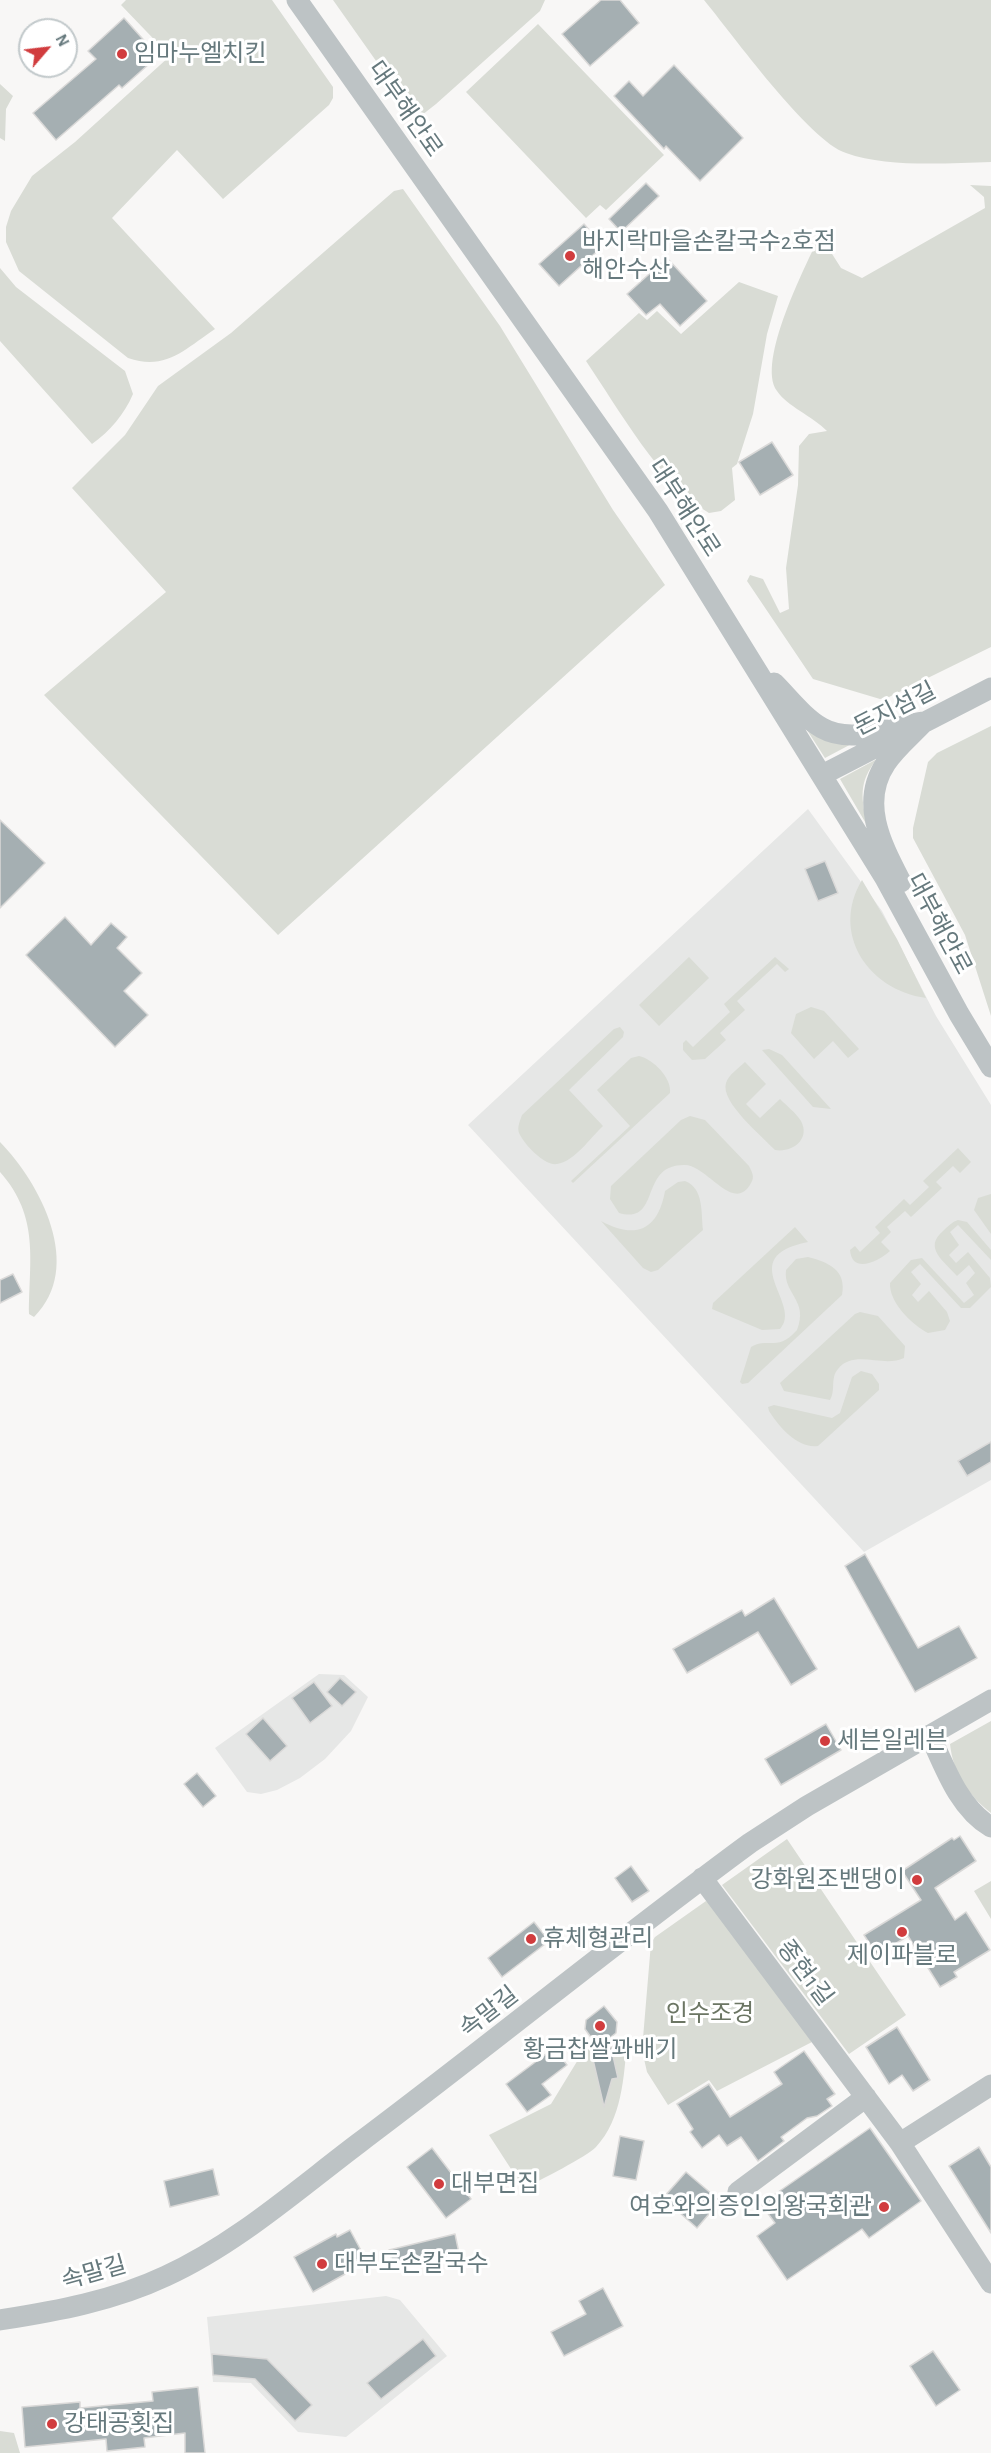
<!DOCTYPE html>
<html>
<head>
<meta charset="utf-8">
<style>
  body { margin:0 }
  #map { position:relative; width:991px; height:2453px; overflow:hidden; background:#f8f7f6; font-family:"Alegreya Sans",sans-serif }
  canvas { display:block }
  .north { position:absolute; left:18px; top:18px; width:60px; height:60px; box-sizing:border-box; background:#fff; border:2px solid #c2c9cb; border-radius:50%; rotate:62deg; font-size:16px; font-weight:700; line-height:24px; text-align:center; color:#66797d }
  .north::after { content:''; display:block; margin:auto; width:21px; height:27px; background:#d13c3e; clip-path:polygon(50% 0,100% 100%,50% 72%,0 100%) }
</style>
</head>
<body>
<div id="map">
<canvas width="991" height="2453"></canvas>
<div class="north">N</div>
</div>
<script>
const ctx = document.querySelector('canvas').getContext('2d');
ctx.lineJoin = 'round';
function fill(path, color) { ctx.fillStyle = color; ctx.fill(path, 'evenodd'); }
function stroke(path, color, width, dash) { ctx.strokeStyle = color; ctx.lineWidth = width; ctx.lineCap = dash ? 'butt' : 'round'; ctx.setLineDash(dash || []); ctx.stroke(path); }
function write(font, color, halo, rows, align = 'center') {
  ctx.font = font + ' "Alegreya Sans","Noto Sans KR",sans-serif'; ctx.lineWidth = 6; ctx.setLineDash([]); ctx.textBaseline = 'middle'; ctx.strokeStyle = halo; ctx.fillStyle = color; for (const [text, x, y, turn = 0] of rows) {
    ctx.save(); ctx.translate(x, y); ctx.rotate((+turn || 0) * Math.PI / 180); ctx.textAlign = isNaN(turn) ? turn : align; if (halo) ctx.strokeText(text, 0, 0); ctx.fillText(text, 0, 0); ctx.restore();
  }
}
const built = new Path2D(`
  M 808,809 L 882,911 L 936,1016 L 991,1105 L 991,1480 L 864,1552 L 468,1125 Z
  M 319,1674 L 344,1675 L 368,1697 L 351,1731 L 325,1759 L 300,1778 L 277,1790 L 261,1794 L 247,1792 L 215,1748 Z
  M 386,2296 L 400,2300 L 447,2356 L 346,2437 L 298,2432 L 251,2383 L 213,2382 L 207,2317 Z`);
const green = new Path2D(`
  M 126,0 L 272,0 L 333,87 L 333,98 L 329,105 L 223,199 L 177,150 L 112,218 L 215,329 C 185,349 166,371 128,358 L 19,271 L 6,242 L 6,227 L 11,211 L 32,176 L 75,142 L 170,56 L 121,5 Z
  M 333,0 L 545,0 L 540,11 L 436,104 L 422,115 L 415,116 Z
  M 704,0 L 991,0 L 991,162 C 948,163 887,168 846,153 C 809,141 732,34 704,0 Z
  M 538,24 L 664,155 L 606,210 L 600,205 L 586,218 L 466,92 Z
  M 0,84 L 13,96 L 6,109 L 5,141 L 0,138 Z
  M 970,185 L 991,186 L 991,647 L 889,697 L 880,699 L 813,679 L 747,581 L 750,575 L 763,579 L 780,613 L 789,609 L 786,568 L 798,485 L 799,446 L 809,434 L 827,431 C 812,416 787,406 777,391 C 756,362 806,265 820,235 L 841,268 L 862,278 L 985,208 L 984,197 Z
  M 403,189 L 500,326 L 613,510 L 665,585 L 278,935 L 44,695 L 166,592 L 72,488 L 125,435 L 158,386 L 231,333 L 394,191 Z
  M 0,268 L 16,287 L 125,371 L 133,394 C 124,415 110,431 92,444 L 0,341 Z
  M 739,282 L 778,296 L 767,334 L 753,414 L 737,464 L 732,468 L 735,500 L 721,511 L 709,513 C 661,485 618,408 586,361 L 639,313 L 647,320 L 657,311 L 681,334 Z
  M 798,716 L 857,741 L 825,758 Z
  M 991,726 L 991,1016 L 965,935 L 913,838 L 913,828 L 928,762 L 937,753 Z
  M 877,759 C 858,782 861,799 868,827 L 840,779 Z
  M 862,880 L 897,939 L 926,998 C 868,990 830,933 862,880 Z
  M 689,957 L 709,978 L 659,1026 L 639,1005 Z
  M 775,957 L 789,969 L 785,972 L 777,964 L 737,1001 L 745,1010 L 720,1033 L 726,1040 L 705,1059 L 692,1060 L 683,1050 L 683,1043 L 686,1040 L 693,1047 L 730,1012 L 724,1004 Z
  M 811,1007 L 824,1011 L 859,1049 L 848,1058 L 833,1041 L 814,1059 L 791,1033 L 796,1014 Z
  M 620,1027 L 624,1032 L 623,1037 L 569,1090 L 603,1126 C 591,1137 574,1162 557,1164 C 544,1166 524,1144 519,1133 C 517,1127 520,1121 522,1115 L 614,1029 Z
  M 769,1049 L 782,1055 L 831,1109 L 813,1107 L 762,1050 Z
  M 639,1056 C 653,1059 672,1078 670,1093 L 573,1183 L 571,1181 L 630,1126 L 597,1090 L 631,1058 Z
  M 745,1062 L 766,1084 L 746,1104 L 760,1118 L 780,1099 C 787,1106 796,1113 801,1121 C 811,1140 791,1153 775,1150 C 762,1136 720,1102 726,1083 C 729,1074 739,1068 745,1062 Z
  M 690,1116 L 705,1120 L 749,1166 C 752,1172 755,1177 751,1183 C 734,1215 707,1165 685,1165 C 638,1164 662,1225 619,1213 L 610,1199 L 611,1186 L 681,1120 Z
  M 0,1142 C 40,1183 85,1267 34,1317 L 29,1314 C 29,1260 40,1217 0,1172 Z
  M 958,1148 L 971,1162 L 960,1173 L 953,1166 L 936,1182 L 942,1188 L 911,1217 L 905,1211 L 887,1227 L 891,1232 L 881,1242 L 890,1251 C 879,1261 852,1275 850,1250 L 855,1246 L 860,1252 L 880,1233 L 875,1227 L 904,1199 L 910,1205 L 929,1187 L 923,1181 Z
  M 685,1181 C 704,1188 701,1213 703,1230 L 658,1270 L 651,1272 L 643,1268 L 601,1221 C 636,1240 658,1230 665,1191 L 678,1182 Z
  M 991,1194 L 991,1234 L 974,1210 L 978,1198 Z
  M 958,1220 L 967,1222 L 991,1250 L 991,1260 L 958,1225 L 950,1232 L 959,1245 L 949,1255 L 956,1263 L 968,1252 L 990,1278 L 991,1287 L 970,1308 L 961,1308 L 920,1264 L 911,1272 L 921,1284 L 912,1295 L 918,1302 L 929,1291 L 947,1312 L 950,1321 L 945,1330 L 928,1333 C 911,1324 889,1302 890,1283 L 911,1260 L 922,1258 L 964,1303 L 974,1295 L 966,1283 L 975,1273 L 969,1265 L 957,1276 C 944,1261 923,1248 943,1231 C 948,1226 952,1222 958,1220 Z
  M 795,1227 L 808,1242 C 732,1257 804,1304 780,1329 L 762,1330 L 712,1309 L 713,1303 Z
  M 808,1257 C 828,1262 847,1270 842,1295 L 748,1383 L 742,1384 L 740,1382 L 751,1347 C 768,1337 778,1352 797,1330 C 809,1300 783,1294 786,1270 L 796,1259 Z
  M 860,1312 L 878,1316 L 905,1346 L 904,1358 C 883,1368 854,1349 838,1369 C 830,1378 836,1390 830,1400 L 784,1391 L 780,1383 L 855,1314 Z
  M 861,1371 L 872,1374 L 879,1384 L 879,1390 L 818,1446 C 798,1449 779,1427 769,1411 L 768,1407 L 774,1405 L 832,1418 L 840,1413 L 852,1377 Z
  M 991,1721 L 991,1813 C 968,1795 953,1773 950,1744 Z
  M 787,1839 L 906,2015 L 849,2054 L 722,1885 Z
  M 991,1881 L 991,1919 L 974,1891 Z
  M 706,1901 L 713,1906 L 812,2042 L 717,2091 L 709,2080 L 668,2105 L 647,2072 L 642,2050 L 651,1943 L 655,1937 Z
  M 627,2041 C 624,2077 622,2119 596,2147 C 587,2157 539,2180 524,2189 L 489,2135 L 551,2104 L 584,2050 Z
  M 0,2431 L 14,2433 L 20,2453 L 0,2453 Z`);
const building = new Path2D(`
  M 601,0 L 620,0 L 639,23 L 590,66 L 562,34 Z
  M 124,18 L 158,56 L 122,88 L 119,85 L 56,140 L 33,113 L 96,59 L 88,51 Z
  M 674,65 L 743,138 L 700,181 L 666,146 L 664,149 L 614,96 L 629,81 L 643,96 Z
  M 646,183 L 659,196 L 621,232 L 609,219 Z
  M 584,224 L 603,246 L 559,286 L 539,264 Z
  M 667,258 L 707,301 L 680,326 L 660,304 L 646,315 L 627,294 Z
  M 772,442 L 793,475 L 760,495 L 739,462 Z
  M 0,820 L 45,863 L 0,908 Z
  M 825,861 L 838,893 L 818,901 L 805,869 Z
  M 65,917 L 91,945 L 111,923 L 127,937 L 117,948 L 142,973 L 124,991 L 148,1015 L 115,1047 L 26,955 Z
  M 13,1274 L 22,1292 L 0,1303 L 0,1280 Z
  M 991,1442 L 991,1462 L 967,1476 L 958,1461 Z
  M 865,1554 L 918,1648 L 959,1626 L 977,1658 L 915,1692 L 845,1566 Z
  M 774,1598 L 817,1669 L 791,1685 L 758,1632 L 687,1673 L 673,1649 L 742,1610 L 745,1616 Z
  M 340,1678 L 356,1692 L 342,1706 L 327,1692 Z
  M 314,1682 L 332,1706 L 310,1723 L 292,1698 Z
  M 263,1718 L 287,1746 L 270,1761 L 246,1734 Z
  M 826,1724 L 841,1750 L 781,1785 L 765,1759 Z
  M 197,1773 L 216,1796 L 203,1807 L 184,1784 Z
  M 960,1836 L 976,1861 L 935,1888 L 955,1920 L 966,1912 L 990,1950 L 954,1972 L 957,1977 L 940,1987 L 908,1936 L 877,1955 L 864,1935 L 921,1900 L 902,1871 L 952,1838 L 954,1840 Z
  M 631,1866 L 649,1891 L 632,1902 L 615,1878 Z
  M 534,1922 L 549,1941 L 502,1977 L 488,1958 Z
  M 604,2006 L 617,2022 L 616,2033 L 598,2047 L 585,2029 L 586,2020 Z
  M 897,2027 L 930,2080 L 913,2091 L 902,2075 L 889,2084 L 866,2047 Z
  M 611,2047 L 618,2078 L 612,2079 L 604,2107 L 591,2051 Z
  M 554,2048 L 567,2065 L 542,2084 L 551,2095 L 527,2112 L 506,2084 Z
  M 804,2051 L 835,2094 L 827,2099 L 832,2106 L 817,2116 L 807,2118 L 781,2137 L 784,2141 L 758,2161 L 741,2137 L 727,2146 L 719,2135 L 702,2148 L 690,2132 L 693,2129 L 677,2104 L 709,2084 L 730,2117 L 782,2084 L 774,2072 Z
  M 870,2128 L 921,2201 L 869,2238 L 862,2229 L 787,2280 L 757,2236 L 775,2223 L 761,2204 Z
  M 620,2136 L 644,2141 L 636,2180 L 613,2176 Z
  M 979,2147 L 991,2167 L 991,2233 L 949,2166 Z
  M 432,2148 L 471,2199 L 446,2218 L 407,2167 Z
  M 213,2169 L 219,2195 L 170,2207 L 164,2181 Z
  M 686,2172 L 720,2201 L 697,2228 L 663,2198 Z
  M 350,2230 L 364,2256 L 351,2263 L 354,2269 L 313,2292 L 294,2257 L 336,2234 L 337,2237 Z
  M 455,2234 L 459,2253 L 394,2269 L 389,2250 Z
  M 603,2288 L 623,2326 L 564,2356 L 551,2332 L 586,2314 L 579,2301 Z
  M 423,2339 L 436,2356 L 381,2399 L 367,2383 Z
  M 933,2351 L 960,2390 L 936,2406 L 910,2366 Z
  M 212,2354 L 267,2359 L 312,2405 L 295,2421 L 255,2379 L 213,2375 Z
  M 198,2387 L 205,2453 L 185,2453 L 185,2433 L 144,2438 L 145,2447 L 107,2451 L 106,2439 L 25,2447 L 22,2407 L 80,2402 L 80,2408 L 153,2401 L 152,2392 Z`);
const minor = new Path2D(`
  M 297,0 L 658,511 L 885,878 L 959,1014 L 991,1067
  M 774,683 C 789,698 804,718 822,728 C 852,745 894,726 924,722
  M 822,775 L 991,688
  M 901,882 C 882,845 859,803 886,763 C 896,748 912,735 924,722
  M 930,1735 C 945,1768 959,1808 991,1827
  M 702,1878 L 900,2143 L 991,2283
  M 900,2143 L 991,2085
  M 738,2192 L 866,2097
  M 0,2320 C 57,2311 113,2301 166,2276 C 236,2244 298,2189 359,2143 C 491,2044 618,1940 750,1843 L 807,1806 L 991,1700`);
const markers = [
  [122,54,6,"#d13c3e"],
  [570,256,6,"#d13c3e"],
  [825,1741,6,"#d13c3e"],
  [917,1880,6,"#d13c3e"],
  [902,1932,6,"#d13c3e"],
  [531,1939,6,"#d13c3e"],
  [600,2026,6,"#d13c3e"],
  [439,2184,6,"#d13c3e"],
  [884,2207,6,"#d13c3e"],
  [322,2264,6,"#d13c3e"],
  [52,2424,6,"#d13c3e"]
];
const poiNames = [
  ["임마누엘치킨",134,54],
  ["바지락마을손칼국수2호점",582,242],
  ["해안수산",582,270],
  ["세븐일레븐",837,1741],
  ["강화원조밴댕이",905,1880,"right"],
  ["휴체형관리",543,1939],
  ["제이파블로",902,1956,"center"],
  ["황금찹쌀꽈배기",600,2050,"center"],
  ["대부면집",451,2184],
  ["여호와의증인의왕국회관",872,2207,"right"],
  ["대부도손칼국수",334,2264],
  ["강태공횟집",64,2424]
];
const streetNames = [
  ["대부해안로",405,109,55],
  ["대부해안로",684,508,57],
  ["돈지섬길",895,709,-27],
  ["대부해안로",939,924,62],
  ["종현1길",805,1973,53],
  ["속말길",489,2012,-38],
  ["속말길",94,2273,-16]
];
const parkNames = [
  ["인수조경",710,2014]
];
fill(built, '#e6e7e6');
fill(green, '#d9dcd5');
fill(building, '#a5afb2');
stroke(building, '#dad9d8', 1.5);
stroke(minor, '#bdc3c5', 21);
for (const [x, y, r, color] of markers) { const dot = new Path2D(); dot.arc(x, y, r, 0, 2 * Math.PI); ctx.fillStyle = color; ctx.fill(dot); stroke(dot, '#fff', 2); }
write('24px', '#66797d', '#fff', poiNames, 'left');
write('24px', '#66797d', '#fff', streetNames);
write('24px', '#6c7664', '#fff', parkNames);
</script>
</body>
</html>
